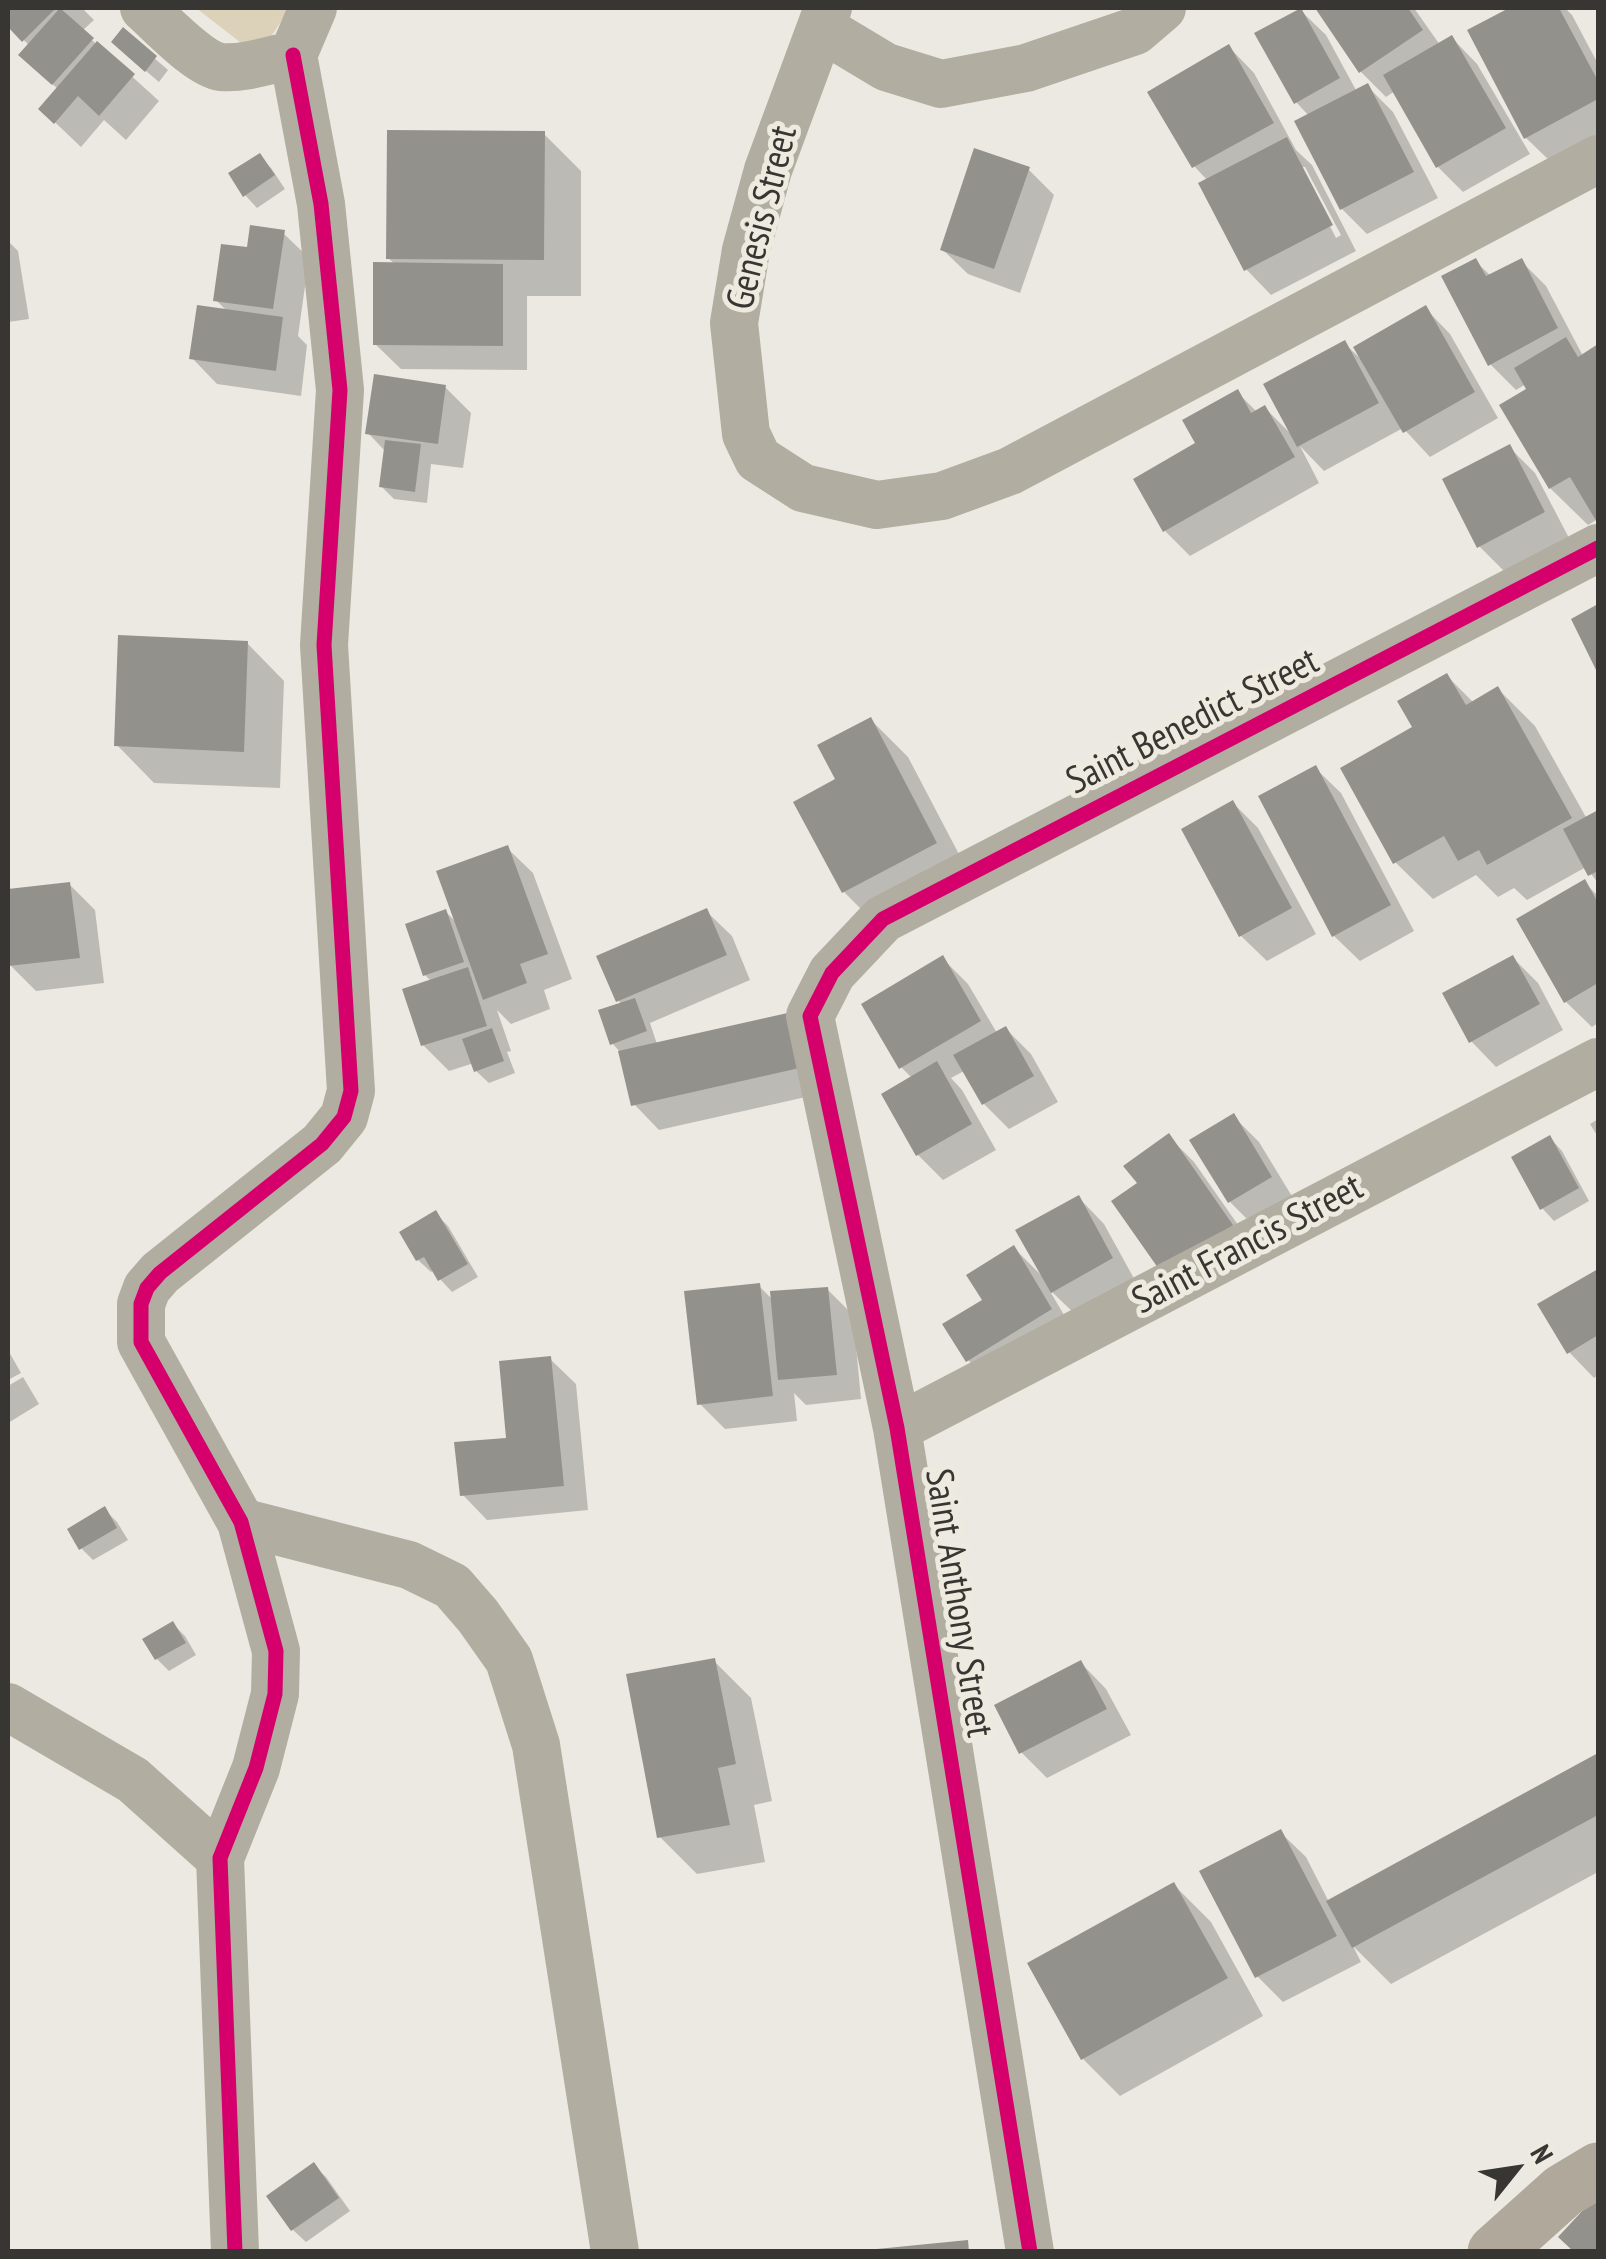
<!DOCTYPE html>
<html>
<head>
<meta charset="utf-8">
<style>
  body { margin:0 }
  #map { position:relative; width:1606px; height:2259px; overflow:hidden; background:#ece9e2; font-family:"PT Sans Narrow",sans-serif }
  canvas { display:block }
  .frame { position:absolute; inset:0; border:10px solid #383632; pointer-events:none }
  .north { position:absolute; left:1466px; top:2119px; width:100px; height:100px; -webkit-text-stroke:8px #efeadf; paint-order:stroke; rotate:60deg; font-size:28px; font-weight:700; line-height:40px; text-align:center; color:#383632 }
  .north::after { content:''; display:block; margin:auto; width:35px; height:45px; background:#383632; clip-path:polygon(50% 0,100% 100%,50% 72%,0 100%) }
</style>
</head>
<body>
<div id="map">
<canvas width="1606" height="2259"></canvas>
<div class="frame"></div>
<div class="north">N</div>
</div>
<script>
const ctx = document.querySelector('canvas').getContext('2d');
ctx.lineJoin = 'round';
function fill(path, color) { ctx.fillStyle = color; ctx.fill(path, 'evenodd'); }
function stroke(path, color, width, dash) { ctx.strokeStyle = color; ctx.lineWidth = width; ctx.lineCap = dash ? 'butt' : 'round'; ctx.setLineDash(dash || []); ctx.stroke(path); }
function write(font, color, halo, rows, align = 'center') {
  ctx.font = font + ' "PT Sans Narrow",sans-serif'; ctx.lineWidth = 10; ctx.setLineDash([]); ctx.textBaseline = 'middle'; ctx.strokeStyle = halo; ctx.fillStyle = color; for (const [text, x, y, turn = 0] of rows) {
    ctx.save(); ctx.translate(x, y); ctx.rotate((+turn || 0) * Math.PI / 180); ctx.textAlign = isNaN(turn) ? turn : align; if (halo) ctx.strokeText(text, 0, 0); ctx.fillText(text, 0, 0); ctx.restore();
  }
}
const green = new Path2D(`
  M 196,8 L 290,8 L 258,56 Z`);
const shadow = new Path2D(`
  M 8,8 L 82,8 L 94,20 L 82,31 L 159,101 L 126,140 L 104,120 L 81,147 L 41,109 L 58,89 L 33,67 L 30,46 L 11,28 L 8,31 Z
  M 1318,8 L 1414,8 L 1440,45 L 1452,38 L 1477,64 L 1530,154 L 1463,192 L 1438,167 L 1395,91 L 1386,97 L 1361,72 Z
  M 1514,8 L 1565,8 L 1572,15 L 1598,64 L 1598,138 L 1552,163 L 1526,138 L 1470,31 Z
  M 1300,10 L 1326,35 L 1357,92 L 1367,86 L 1393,112 L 1438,198 L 1367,234 L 1342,209 L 1309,116 L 1296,102 Z
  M 123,31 L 168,70 L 159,82 L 126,54 Z
  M 1229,47 L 1254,73 L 1296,150 L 1312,165 L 1356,251 L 1271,295 L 1246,269 L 1208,181 L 1194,166 ZM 1300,167 L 1305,167 L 1341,235 L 1336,238 Z
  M 544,134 L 581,171 L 581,296 L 527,296 L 527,370 L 401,369 L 375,344 L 396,265 L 388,258 Z
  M 259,156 L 271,168 L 285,189 L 257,208 L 245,195 Z
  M 1028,169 L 1054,195 L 1020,293 L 968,274 L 942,249 Z
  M 283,233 L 309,258 L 298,336 L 307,345 L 301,396 L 217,384 L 192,358 L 228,312 L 216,300 L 249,250 Z
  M 8,241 L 18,251 L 29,319 L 8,322 Z
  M 1475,261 L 1491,276 L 1521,261 L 1546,286 L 1583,356 L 1598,347 L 1598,519 L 1588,525 L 1550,488 L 1529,390 L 1526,384 L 1516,390 L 1490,364 Z
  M 1425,308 L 1450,334 L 1498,418 L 1430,457 L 1403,428 L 1324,471 L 1300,446 L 1319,483 L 1190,556 L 1165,531 L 1199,444 L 1237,392 L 1257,412 L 1265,408 L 1291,434 L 1344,343 L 1362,360 Z
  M 445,387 L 471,413 L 463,468 L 431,464 L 427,503 L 394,499 L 382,487 L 386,452 L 368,433 Z
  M 1509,447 L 1535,473 L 1569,538 L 1505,572 L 1479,546 Z
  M 247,643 L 284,681 L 280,788 L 154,783 L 117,745 Z
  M 1447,676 L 1474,703 L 1498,689 L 1535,726 L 1587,819 L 1598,813 L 1598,883 L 1586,867 L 1527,900 L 1514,888 L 1498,897 L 1476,875 L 1433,899 L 1395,862 L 1416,728 Z
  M 871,720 L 908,757 L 973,881 L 881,929 L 844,892 Z
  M 1315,768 L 1341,793 L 1414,931 L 1360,961 L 1334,936 Z
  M 1233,803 L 1258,828 L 1316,934 L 1267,961 L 1241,936 L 1184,830 Z
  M 507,848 L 533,873 L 572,979 L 544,990 L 550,1009 L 511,1024 L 497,1010 L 511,1051 L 507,1052 L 515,1073 L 489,1083 L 476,1071 L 474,1063 L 449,1071 L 423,1045 L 432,982 L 425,975 L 446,912 L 458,924 Z
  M 1584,882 L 1598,896 L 1598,1023 L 1592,1027 L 1566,1002 Z
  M 69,884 L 95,910 L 104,983 L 36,991 L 10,965 L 8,944 L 8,892 Z
  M 706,911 L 732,936 L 750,980 L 650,1023 L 657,1044 L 791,1015 L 828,1092 L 659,1130 L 634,1104 L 621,1053 L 612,1043 L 622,1005 L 618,1000 Z
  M 942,958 L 968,984 L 997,1033 L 1006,1029 L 1031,1054 L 1058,1102 L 1009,1129 L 984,1104 L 964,1071 L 951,1078 L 962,1090 L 996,1150 L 943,1180 L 918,1155 L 912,1078 L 901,1067 Z
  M 1513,958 L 1538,983 L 1563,1030 L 1496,1067 L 1471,1041 Z
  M 1233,1116 L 1259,1142 L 1296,1203 L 1255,1227 L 1230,1202 Z
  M 1598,1119 L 1598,1137 L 1590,1124 Z
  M 1169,1137 L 1194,1162 L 1257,1252 L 1140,1184 Z
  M 1550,1138 L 1562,1151 L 1589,1201 L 1554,1221 L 1542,1208 Z
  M 1079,1198 L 1104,1224 L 1137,1284 L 1078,1317 L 1052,1292 L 1051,1293 L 1076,1335 L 993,1385 L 968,1360 L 985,1301 L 1014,1248 L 1042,1276 Z
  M 436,1214 L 448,1226 L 478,1277 L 452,1292 L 440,1279 L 435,1270 L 431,1272 L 418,1260 Z
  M 1598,1272 L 1598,1375 L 1594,1378 L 1569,1352 L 1540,1305 Z
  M 759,1286 L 773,1300 L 827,1289 L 853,1315 L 861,1399 L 806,1405 L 794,1393 L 797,1421 L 725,1429 L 700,1404 Z
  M 8,1350 L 21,1373 L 8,1380 Z
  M 550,1359 L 576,1384 L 588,1510 L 487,1520 L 462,1494 L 509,1440 Z
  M 23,1377 L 39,1404 L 8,1423 L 8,1386 Z
  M 105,1510 L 117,1522 L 128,1540 L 93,1560 L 81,1548 Z
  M 173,1624 L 185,1636 L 196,1655 L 169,1671 L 157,1659 Z
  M 714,1661 L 751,1698 L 772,1801 L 754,1805 L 765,1862 L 697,1874 L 660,1837 Z
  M 1081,1663 L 1106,1689 L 1131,1735 L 1047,1778 L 1022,1753 L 998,1706 Z
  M 1598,1756 L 1598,1872 L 1391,1984 L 1353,1946 L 1361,1962 L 1283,2002 L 1257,1976 L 1280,1832 L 1306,1857 L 1329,1902 Z
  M 1174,1885 L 1211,1922 L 1263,2016 L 1120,2096 L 1083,2059 Z
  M 313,2165 L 326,2177 L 350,2211 L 306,2242 L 293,2230 L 269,2196 Z`);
const building = new Path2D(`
  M 8,8 L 56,8 L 22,42 L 8,27 Z
  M 60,8 L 94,38 L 52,85 L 18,55 Z
  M 1301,8 L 1340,78 L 1294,104 L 1254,33 Z
  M 1315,8 L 1408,8 L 1423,30 L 1359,73 Z
  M 1509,8 L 1559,8 L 1598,81 L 1598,99 L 1524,139 L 1467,30 Z
  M 123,27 L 157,56 L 145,72 L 111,42 Z
  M 1452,35 L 1506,128 L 1436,168 L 1383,75 Z
  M 97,41 L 135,74 L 99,116 L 78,96 L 54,124 L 38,109 Z
  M 1229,44 L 1274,123 L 1192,168 L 1147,92 Z
  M 1368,83 L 1414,172 L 1340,210 L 1294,121 Z
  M 387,130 L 545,131 L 544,260 L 386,259 Z
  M 1287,137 L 1333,225 L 1244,271 L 1198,183 Z
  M 974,148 L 1030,167 L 994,269 L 940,250 Z
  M 260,153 L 275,175 L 243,197 L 228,173 Z
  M 250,225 L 285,230 L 273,309 L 213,301 L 221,244 L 247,247 Z
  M 1476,258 L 1486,276 L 1522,258 L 1558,328 L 1488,366 L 1441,276 Z
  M 373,262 L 503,264 L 503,346 L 373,345 Z
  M 197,305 L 283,317 L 276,371 L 189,359 Z
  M 1426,305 L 1475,392 L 1403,433 L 1353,347 Z
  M 1566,337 L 1578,357 L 1598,344 L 1598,524 L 1570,477 L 1549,489 L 1499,405 L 1526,389 L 1514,368 Z
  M 1345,340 L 1379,403 L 1297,447 L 1263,384 Z
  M 374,374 L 446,385 L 438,444 L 365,434 Z
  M 1238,389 L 1251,413 L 1265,405 L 1295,457 L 1163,532 L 1133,479 L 1195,443 L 1182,420 Z
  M 385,440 L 421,444 L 415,492 L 379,487 Z
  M 1510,444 L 1545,512 L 1477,548 L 1442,479 Z
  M 1598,604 L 1598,674 L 1571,619 Z
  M 118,635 L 248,641 L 244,752 L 114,746 Z
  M 1447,673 L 1466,705 L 1498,686 L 1572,818 L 1487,865 L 1479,850 L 1458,861 L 1444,836 L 1393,864 L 1340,768 L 1412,727 L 1397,701 Z
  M 871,717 L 937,843 L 842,893 L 793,802 L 835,779 L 817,745 Z
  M 1316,765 L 1391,905 L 1332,937 L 1258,796 Z
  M 1233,800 L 1292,908 L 1239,937 L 1181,829 Z
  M 1598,810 L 1598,871 L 1588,876 L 1563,829 Z
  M 508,845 L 548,954 L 520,964 L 527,983 L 483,1000 L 436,871 Z
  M 1585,879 L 1598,903 L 1598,983 L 1564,1003 L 1516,919 Z
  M 70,882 L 80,958 L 8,966 L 8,889 Z
  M 707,908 L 727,955 L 616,1002 L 596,956 Z
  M 446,909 L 464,962 L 423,976 L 405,924 Z
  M 943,955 L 981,1021 L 899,1069 L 861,1004 Z
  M 1513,955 L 1540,1004 L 1469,1043 L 1442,993 Z
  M 468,967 L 487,1026 L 421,1046 L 402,989 Z
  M 635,998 L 647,1031 L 610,1045 L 598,1010 Z
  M 792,1012 L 804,1067 L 631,1106 L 618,1051 Z
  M 1006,1026 L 1034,1076 L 982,1105 L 953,1055 Z
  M 492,1028 L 504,1061 L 474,1072 L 462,1039 Z
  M 937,1061 L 972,1124 L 916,1156 L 881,1094 Z
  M 1234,1113 L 1272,1177 L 1228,1203 L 1189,1140 Z
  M 1169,1133 L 1233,1225 L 1163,1275 L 1111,1201 L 1137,1183 L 1123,1166 Z
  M 1550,1135 L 1579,1188 L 1540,1210 L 1511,1157 Z
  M 1079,1195 L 1113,1258 L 1051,1293 L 1015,1230 Z
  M 436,1210 L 468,1264 L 438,1281 L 424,1257 L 416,1261 L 399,1232 Z
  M 1014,1245 L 1052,1309 L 966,1362 L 942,1324 L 982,1300 L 966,1275 Z
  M 1598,1269 L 1598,1335 L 1567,1354 L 1537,1304 Z
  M 760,1283 L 773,1396 L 697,1405 L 684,1291 Z
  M 828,1287 L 837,1375 L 778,1380 L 770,1291 Z
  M 551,1356 L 564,1486 L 460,1496 L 454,1442 L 506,1438 L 499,1361 Z
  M 105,1506 L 117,1528 L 79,1550 L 67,1529 Z
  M 173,1621 L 186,1643 L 155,1660 L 142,1639 Z
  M 715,1658 L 736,1764 L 718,1768 L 730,1825 L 657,1838 L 626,1674 Z
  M 1081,1660 L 1107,1709 L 1019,1754 L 994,1705 Z
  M 1598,1753 L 1598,1815 L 1352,1948 L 1326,1901 Z
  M 1281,1829 L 1337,1936 L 1255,1978 L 1199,1871 Z
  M 1174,1882 L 1228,1978 L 1081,2060 L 1027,1963 Z
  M 314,2162 L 339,2198 L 291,2231 L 266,2196 Z
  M 1598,2194 L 1598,2252 L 1574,2252 L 1558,2237 Z
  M 968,2240 L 969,2252 L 878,2252 L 877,2249 Z`);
const street = new Path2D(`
  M 144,8 C 161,23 199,64 221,67 C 244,69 270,60 293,55
  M 828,8 L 768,170 L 746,250 L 734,323 L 746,434 L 758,459 L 803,488 L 877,505 L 942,496 L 1010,471 L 1598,159
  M 821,28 L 886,67 L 941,84 L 1026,68 L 1135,31 L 1162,8
  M 293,55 L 313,8
  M 897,1428 L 1598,1062
  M 241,1522 L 409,1565 L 452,1586 L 478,1616 L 509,1660 L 536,1745 L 615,2252
  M 8,1707 L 133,1780 L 220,1858
  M 235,2252 L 220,1858 L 256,1768 L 275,1694 L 276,1651 L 241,1522 L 141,1342 L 141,1304 L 147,1288 L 160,1273 L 322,1144 L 344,1117 L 351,1091 L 324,645 L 340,390 L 321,204 L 293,55
  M 1030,2252 L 897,1428 L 810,1016 L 832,973 L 883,919 L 1598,548`);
const secondary = new Path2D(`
  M 1495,2252 L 1563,2191 L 1598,2170`);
const cycleway = new Path2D(`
  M 235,2252 L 220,1858 L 256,1768 L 275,1694 L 276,1651 L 241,1522 L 141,1342 L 141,1304 L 147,1288 L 160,1273 L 322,1144 L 344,1117 L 351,1091 L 324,645 L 340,390 L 321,204 L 293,55
  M 1030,2252 L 897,1428 L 810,1016 L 832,973 L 883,919 L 1598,548`);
const streetNames = [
  ["Genesis Street",763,218,-76],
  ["Saint Benedict Street",1193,722,-27],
  ["Saint Francis Street",1248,1245,-28],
  ["Saint Anthony Street",958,1603,81]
];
fill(green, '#dcd2ba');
fill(shadow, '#0003');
fill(building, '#93918c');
stroke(street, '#b1ada0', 48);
stroke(secondary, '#b0a99b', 55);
stroke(cycleway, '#d6006c', 15);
write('38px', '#383632', '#efeadf', streetNames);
</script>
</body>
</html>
